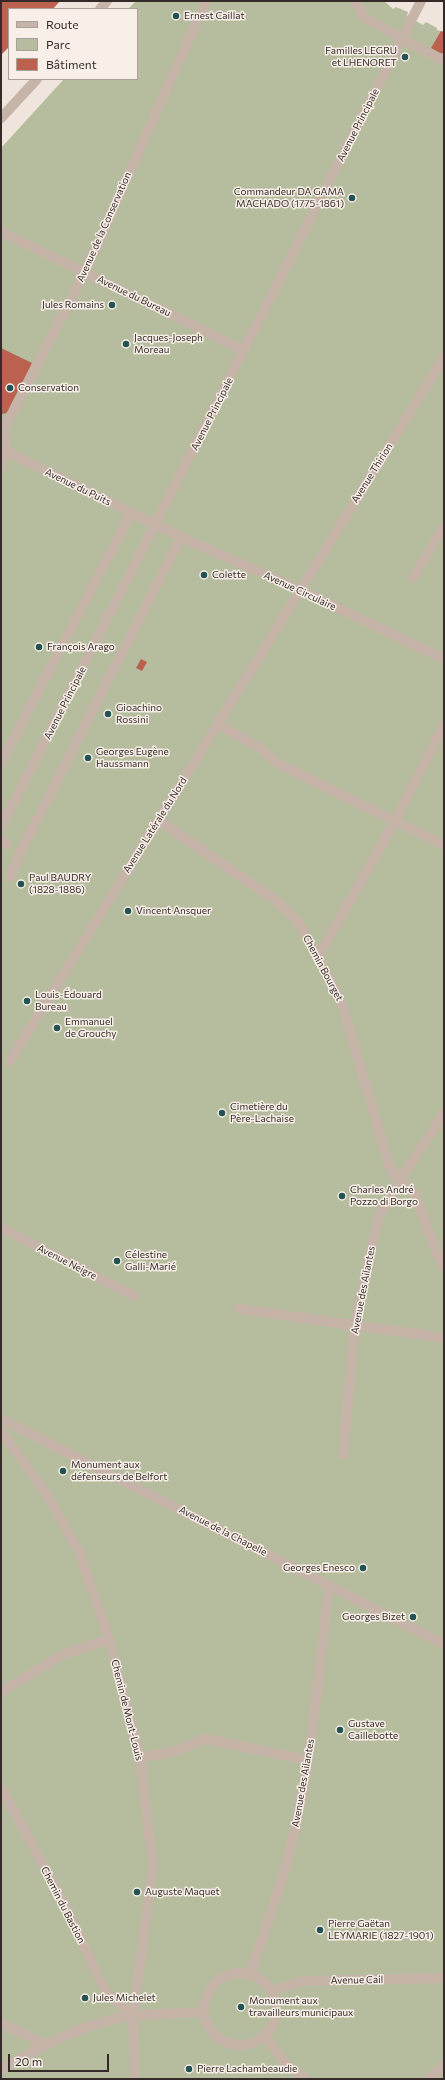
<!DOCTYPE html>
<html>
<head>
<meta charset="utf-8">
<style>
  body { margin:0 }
  #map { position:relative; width:445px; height:2080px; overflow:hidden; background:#efe5dc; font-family:Commissioner,sans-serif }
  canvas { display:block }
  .frame { position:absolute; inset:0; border:2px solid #342b28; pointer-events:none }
  .legend { position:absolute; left:8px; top:8px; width:130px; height:72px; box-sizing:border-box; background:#f8efe8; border:1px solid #aaa19b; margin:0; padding:5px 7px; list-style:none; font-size:12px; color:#342b28 }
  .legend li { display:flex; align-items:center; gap:8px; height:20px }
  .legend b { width:20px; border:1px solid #aaa19b }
  .scale { position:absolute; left:8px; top:2054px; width:101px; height:18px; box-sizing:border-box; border:2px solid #342b28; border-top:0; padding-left:5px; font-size:12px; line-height:14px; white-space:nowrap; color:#342b28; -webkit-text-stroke:3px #f8efe8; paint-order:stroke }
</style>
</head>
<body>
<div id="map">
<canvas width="445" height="2080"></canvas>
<div class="frame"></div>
<ul class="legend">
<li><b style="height:5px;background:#c6b4a9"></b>Route</li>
<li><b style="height:11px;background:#b5bd9e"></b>Parc</li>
<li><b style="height:11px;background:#ba614f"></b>Bâtiment</li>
</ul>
<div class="scale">20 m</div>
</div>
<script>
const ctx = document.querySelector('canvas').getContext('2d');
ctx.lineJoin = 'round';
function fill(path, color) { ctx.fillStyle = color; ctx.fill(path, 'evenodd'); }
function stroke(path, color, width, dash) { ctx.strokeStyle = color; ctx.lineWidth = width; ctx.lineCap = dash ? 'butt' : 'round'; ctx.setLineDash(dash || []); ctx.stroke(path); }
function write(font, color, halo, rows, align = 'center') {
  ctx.font = font + ' Commissioner,sans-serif'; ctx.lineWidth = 3; ctx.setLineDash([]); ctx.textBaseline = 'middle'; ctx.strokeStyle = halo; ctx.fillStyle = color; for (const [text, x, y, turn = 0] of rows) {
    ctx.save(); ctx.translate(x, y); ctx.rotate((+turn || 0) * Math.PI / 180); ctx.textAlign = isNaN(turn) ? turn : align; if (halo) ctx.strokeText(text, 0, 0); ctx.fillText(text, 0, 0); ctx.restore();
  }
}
const green = new Path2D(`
  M 136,1 L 384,1 L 393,9 L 396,7 L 408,12 L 407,16 L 423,25 L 426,22 L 437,28 L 437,30 L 444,32 L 444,2079 L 1,2079 L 1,148 L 64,79 L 137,79 L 137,9 L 128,9 Z`);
const building = new Path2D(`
  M 1,1 L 60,1 L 53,9 L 9,9 L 9,47 L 1,55 Z
  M 441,31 L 444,32 L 444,55 L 431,48 Z
  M 1,348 L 32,363 L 7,413 L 2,414 Z
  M 141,659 L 147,662 L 142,671 L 136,668 Z`);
const service = new Path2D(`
  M 355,1 L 364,17 L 439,59 L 444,58
  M 1,232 L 199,328 L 244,351
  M 1,449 L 181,537 L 300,590 L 444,659
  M 1,467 L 7,452 L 3,431 L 85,272 L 206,1
  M 413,578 L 444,526
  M 218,724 L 260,748 L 277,763 L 444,845
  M 1,763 L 131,513
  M 158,820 L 275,900 L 297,920 L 318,957 L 343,1007 L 390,1168 L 400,1180 L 378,1218 L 355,1325 L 343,1455
  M 1,827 L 421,1
  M 1,841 L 7,844
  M 10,877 L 21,851 L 181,537
  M 318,957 L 395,821 L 444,725
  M 10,1061 L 444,357
  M 444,1113 L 400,1180 L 415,1194 L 438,1256 L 444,1267
  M 1,1228 L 134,1296
  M 239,1309 L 444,1338
  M 1,1419 L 444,1644
  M 1,1431 L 45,1492 L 79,1551 L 109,1639 L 140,1758 L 153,1866 L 133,2016 L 135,2079
  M 1,1692 L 64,1654 L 109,1639
  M 140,1758 L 175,1751 L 205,1739 L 308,1760
  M 1,1787 L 63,1901 L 105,1991 L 133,2016
  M204 2009a36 36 0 1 1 72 0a36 36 0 1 1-72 0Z
  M 250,1975 C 267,1924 286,1873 297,1820 C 313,1743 320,1663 329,1585
  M 271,1991 L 303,1981 L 444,1978
  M 1,2023 L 45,2044
  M 265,2036 L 288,2067 L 306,2079
  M 1,2070 C 39,2047 89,2020 134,2016 C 157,2013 181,2013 204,2012
  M 429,2079 L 444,2065`);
const minor = new Path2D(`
  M 100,9 L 107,1
  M 1,118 L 37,79`);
const markers = [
  [176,16,4,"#225251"],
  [405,57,4,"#225251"],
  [352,198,4,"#225251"],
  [112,305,4,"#225251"],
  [126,344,4,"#225251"],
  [10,388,4,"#225251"],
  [204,575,4,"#225251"],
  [39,647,4,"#225251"],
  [108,714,4,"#225251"],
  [88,758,4,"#225251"],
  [21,884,4,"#225251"],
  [128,911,4,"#225251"],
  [27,1001,4,"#225251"],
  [57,1028,4,"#225251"],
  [222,1113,4,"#225251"],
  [342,1196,4,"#225251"],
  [117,1261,4,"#225251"],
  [63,1471,4,"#225251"],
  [363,1568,4,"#225251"],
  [413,1617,4,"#225251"],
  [340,1730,4,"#225251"],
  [137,1892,4,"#225251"],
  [320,1930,4,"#225251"],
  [85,1998,4,"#225251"],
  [241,2007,4,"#225251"],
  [189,2069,4,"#225251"]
];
const poiNames = [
  ["Ernest Caillat",184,16],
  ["Familles LEGRU",397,51,"right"],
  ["et LHENORET",397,63,"right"],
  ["Commandeur DA GAMA",344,192,"right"],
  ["MACHADO (1775-1861)",344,204,"right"],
  ["Jules Romains",104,305,"right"],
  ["Jacques-Joseph",134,338],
  ["Moreau",134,350],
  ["Conservation",18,388],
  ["Colette",212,575],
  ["François Arago",47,647],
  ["Gioachino",116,708],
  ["Rossini",116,720],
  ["Georges Eugène",96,752],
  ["Haussmann",96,764],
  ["Paul BAUDRY",29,878],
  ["(1828-1886)",29,890],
  ["Vincent Ansquer",136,911],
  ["Louis-Édouard",35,995],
  ["Bureau",35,1007],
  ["Emmanuel",65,1022],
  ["de Grouchy",65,1034],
  ["Cimetière du",230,1107],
  ["Père-Lachaise",230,1119],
  ["Charles André",350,1190],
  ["Pozzo di Borgo",350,1202],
  ["Célestine",125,1255],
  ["Galli-Marié",125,1267],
  ["Monument aux",71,1465],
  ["défenseurs de Belfort",71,1477],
  ["Georges Enesco",355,1568,"right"],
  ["Georges Bizet",405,1617,"right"],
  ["Gustave",348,1724],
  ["Caillebotte",348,1736],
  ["Auguste Maquet",145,1892],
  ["Pierre Gaëtan",328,1924],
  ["LEYMARIE (1827-1901)",328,1936],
  ["Jules Michelet",93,1998],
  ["Monument aux",249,2001],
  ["travailleurs municipaux",249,2013],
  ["Pierre Lachambeaudie",197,2069]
];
const streetNames = [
  ["Avenue Principale",358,125,-63],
  ["Avenue de la Conservation",104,227,-66],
  ["Avenue du Bureau",134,296,26],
  ["Avenue Principale",212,414,-63],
  ["Avenue Thirion",372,473,-58],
  ["Avenue du Puits",78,487,26],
  ["Avenue Circulaire",300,591,25],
  ["Avenue Principale",65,703,-63],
  ["Avenue Latérale du Nord",155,825,-58],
  ["Chemin Bourget",323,968,62],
  ["Avenue Neigre",67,1262,27],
  ["Avenue des Ailantes",363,1290,-79],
  ["Avenue de la Chapelle",223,1531,27],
  ["Chemin de Mont-Louis",127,1710,76],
  ["Avenue des Ailantes",303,1783,-80],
  ["Chemin du Bastion",63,1905,63],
  ["Avenue Cail",357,1980,-1]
];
fill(green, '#b5bd9e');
fill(building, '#ba614f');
stroke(service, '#c6b4a9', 10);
stroke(minor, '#c6b4a9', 10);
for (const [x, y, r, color] of markers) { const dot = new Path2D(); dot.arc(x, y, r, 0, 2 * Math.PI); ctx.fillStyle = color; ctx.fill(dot); stroke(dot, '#f8efe8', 1.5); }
write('10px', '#342b28', '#f8efe8', poiNames, 'left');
write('10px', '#342b28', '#f8efe8', streetNames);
</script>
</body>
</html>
